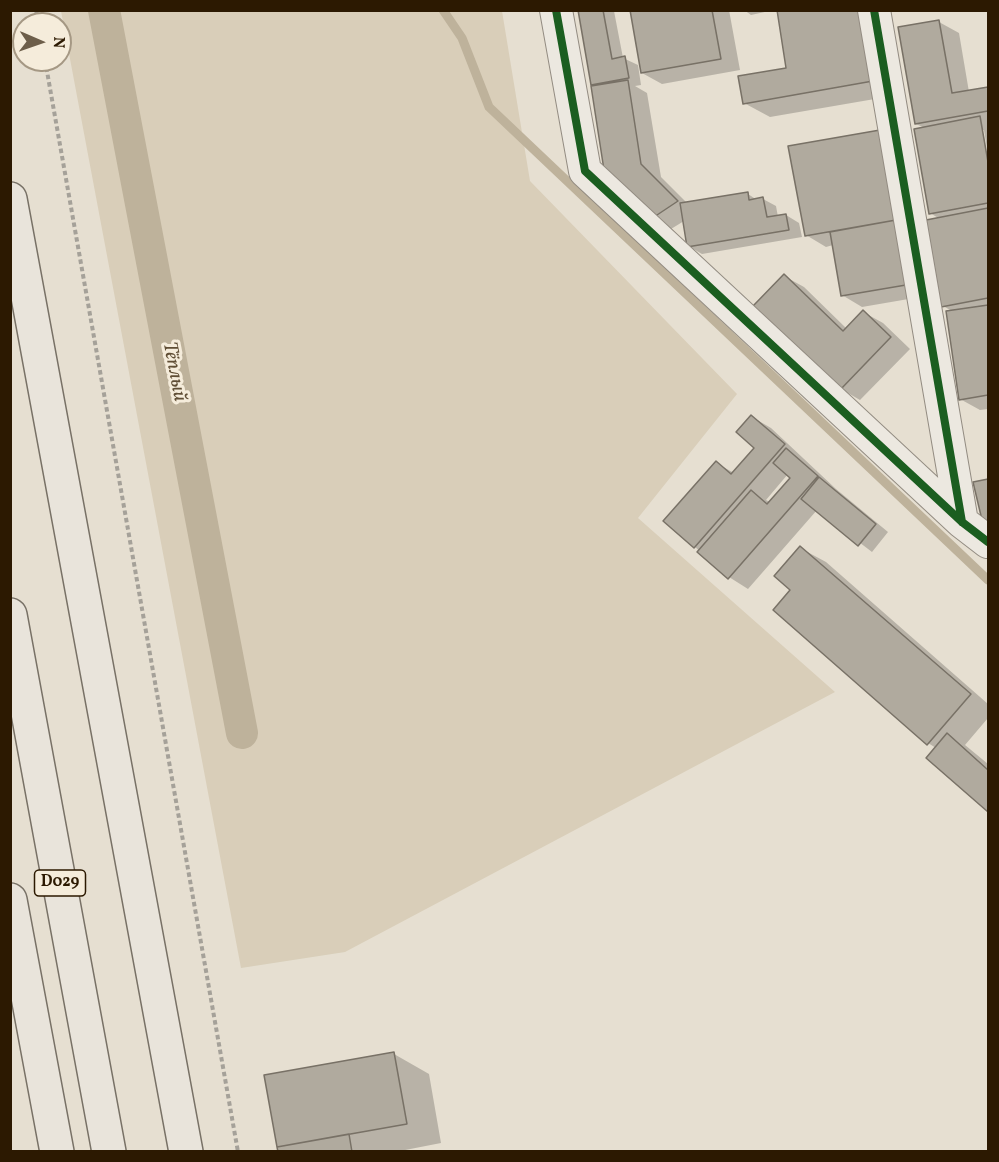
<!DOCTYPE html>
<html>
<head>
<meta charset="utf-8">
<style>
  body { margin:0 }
  #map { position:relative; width:999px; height:1162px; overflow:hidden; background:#e6dfd1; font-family:Vollkorn,serif }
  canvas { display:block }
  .frame { position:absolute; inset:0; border:12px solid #2c1901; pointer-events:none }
  .north { position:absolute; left:12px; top:12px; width:60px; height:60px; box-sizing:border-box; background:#f5ecdb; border:2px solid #a59884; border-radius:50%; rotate:92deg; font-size:16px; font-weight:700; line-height:24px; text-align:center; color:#2c1901 }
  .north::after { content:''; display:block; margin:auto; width:21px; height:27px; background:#6d5e4a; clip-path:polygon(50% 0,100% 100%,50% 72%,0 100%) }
</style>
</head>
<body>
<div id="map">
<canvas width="999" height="1162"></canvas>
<div class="frame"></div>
<div class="north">N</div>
</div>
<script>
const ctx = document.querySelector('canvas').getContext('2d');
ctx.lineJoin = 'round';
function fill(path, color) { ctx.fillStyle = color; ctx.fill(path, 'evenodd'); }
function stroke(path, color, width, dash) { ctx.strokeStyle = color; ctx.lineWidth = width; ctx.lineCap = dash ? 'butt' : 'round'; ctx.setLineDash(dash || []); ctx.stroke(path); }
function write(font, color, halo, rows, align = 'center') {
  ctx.font = font + ' Vollkorn,serif'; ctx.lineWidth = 6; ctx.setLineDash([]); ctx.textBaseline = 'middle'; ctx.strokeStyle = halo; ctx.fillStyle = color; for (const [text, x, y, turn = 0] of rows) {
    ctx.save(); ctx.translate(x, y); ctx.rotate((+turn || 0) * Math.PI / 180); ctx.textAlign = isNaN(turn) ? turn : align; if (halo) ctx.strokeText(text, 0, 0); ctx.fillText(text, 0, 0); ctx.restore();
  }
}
const green = new Path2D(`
  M 61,11 L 502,11 L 530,181 L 737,394 L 638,518 L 835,692 L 345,952 L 241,968 Z`);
const shadow = new Path2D(`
  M 579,10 L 614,11 L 623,58 L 638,65 L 641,85 L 635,86 L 647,93 L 661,177 L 688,204 L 748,194 L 757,200 L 763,199 L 776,206 L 778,217 L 786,215 L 799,223 L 802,237 L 702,254 L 688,246 L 684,221 L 671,229 L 652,217 L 597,87 L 592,84 Z
  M 631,10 L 729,10 L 740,70 L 662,84 L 642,73 Z
  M 744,10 L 774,10 L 751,15 Z
  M 778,10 L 898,95 L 770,117 L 744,103 L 788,69 Z
  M 939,22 L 959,33 L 969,92 L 988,88 L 988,154 L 984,130 L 981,130 L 988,171 L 988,409 L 980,410 L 960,399 L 952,311 L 943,306 L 940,219 L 930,213 L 925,128 L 916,124 Z
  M 879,131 L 926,296 L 862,307 L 842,295 L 833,245 L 826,247 L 806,235 Z
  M 784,276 L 804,287 L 847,329 L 863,312 L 883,323 L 910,349 L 860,400 L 841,389 Z
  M 752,417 L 771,428 L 836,489 L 888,532 L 872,552 L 817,510 L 748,589 L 729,577 L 695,547 L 716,463 L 734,473 L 756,448 ZM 788,474 L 792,478 L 770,502 L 766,500 Z
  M 988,481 L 988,526 L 975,483 Z
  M 800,548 L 826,562 L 988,704 L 988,718 L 965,745 L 988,764 L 988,810 L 928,757 L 936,748 L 928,743 L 793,590 Z
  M 394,1054 L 429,1074 L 441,1143 L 395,1152 L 279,1152 Z`);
const stream = new Path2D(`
  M 443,10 L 462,38 L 489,107 L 988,580`);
const canal = new Path2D(`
  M 104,10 L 242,733`);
const building = new Path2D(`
  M 578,10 L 603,10 L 612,59 L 625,56 L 629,78 L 591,85 Z
  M 630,10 L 712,10 L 721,59 L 641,73 Z
  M 777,10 L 861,10 L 873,81 L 743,104 L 738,76 L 786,68 Z
  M 939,20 L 952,93 L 988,87 L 988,111 L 915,124 L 898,27 Z
  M 628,80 L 641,164 L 678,201 L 651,219 L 604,170 L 591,86 Z
  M 980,116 L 988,162 L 988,203 L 929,214 L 914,129 Z
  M 880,130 L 896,220 L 805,236 L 788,146 Z
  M 748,192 L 749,200 L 763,197 L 767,217 L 786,214 L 789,230 L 687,247 L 680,203 Z
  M 988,208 L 988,298 L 941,307 L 926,220 Z
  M 896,220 L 906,285 L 841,296 L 830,232 Z
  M 784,274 L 843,331 L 863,310 L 891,337 L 840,390 L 753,306 Z
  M 988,305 L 988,395 L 959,400 L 946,311 Z
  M 751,415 L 785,444 L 694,548 L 663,521 L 716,461 L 731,474 L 754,448 L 736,432 Z
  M 786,448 L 818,476 L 728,579 L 697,552 L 751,490 L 767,504 L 790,478 L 773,463 Z
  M 819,477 L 876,524 L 858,546 L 801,499 Z
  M 988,479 L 988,528 L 982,520 L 973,482 Z
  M 800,546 L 971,694 L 927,745 L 773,610 L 790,590 L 774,576 Z
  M 947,733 L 988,770 L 988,812 L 926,758 Z
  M 394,1052 L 407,1124 L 277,1147 L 264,1075 Z
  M 349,1134 L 352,1152 L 278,1152 L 277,1147 Z`);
const path = new Path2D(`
  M 36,10 L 39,24
  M 45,60 L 238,1152`);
const minor = new Path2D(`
  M 556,10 L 585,171 L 962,522 L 988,542
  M 874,10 L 962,522`);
const major = new Path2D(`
  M 10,199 L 186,1152`);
const highway = new Path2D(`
  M 10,615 L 109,1152
  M 10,900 L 57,1152`);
const cycleway = new Path2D(`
  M 556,10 L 585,171 L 962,522 L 988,542
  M 874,10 L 962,522`);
const shields = [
  [60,883,51]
];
const shieldNames = [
  ["D029",60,883]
];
const waterNames = [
  ["Тёплый",173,372,79]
];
fill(green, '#d9ceb9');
fill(shadow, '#0003');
stroke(stream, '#beb29b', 9);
stroke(canal, '#beb29b', 32);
fill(building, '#b0aa9e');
stroke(building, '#787166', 1.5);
stroke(minor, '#938c82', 34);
stroke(major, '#787166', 36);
stroke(highway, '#787166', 36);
stroke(path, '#a5a199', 4, [4.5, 3]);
stroke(minor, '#ece8e0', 32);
stroke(major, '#e9e4db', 33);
stroke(highway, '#e9e4db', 33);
stroke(cycleway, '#1b5e20', 8);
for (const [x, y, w] of shields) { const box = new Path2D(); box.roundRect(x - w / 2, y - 13, w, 26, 4.5); ctx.fillStyle = '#f5ecdb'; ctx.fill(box); stroke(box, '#2c1901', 1.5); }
write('bold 16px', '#2c1901', null, shieldNames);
write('italic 20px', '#604e35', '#f5ecdb', waterNames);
</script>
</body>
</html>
